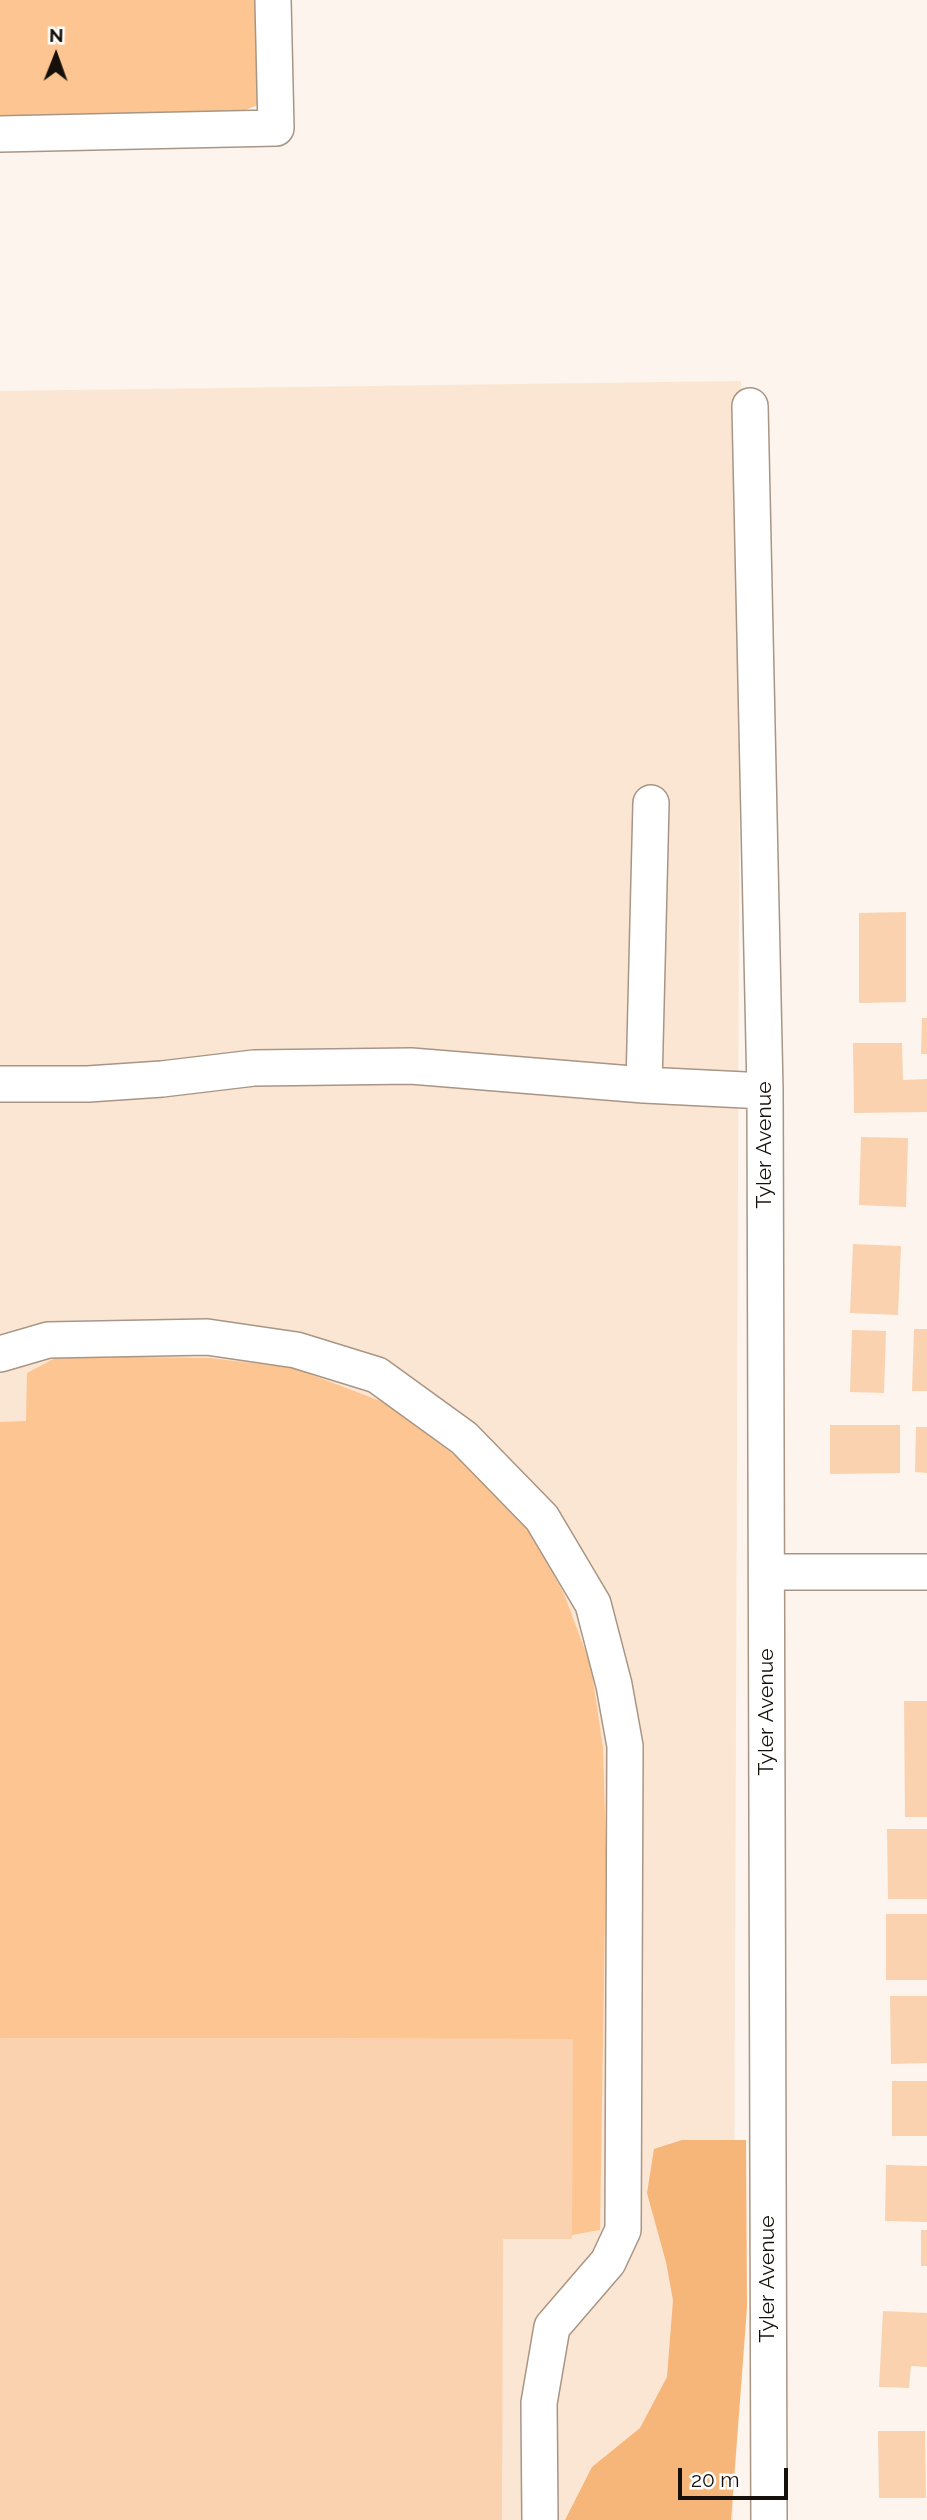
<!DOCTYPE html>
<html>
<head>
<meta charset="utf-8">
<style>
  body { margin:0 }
  #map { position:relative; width:927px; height:2520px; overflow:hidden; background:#fcf4ed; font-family:Raleway,sans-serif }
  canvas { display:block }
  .north { position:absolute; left:21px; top:21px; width:70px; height:70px; -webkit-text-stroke:5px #fff; paint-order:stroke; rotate:1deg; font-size:19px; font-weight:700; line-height:28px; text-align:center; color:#16100a }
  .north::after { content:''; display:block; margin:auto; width:24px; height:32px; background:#16100a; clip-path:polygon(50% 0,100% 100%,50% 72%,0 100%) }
  .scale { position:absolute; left:678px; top:2468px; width:110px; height:32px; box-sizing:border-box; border:4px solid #16100a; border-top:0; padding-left:9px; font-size:21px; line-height:24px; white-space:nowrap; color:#16100a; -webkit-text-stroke:5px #fff; paint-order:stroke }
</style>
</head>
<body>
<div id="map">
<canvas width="927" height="2520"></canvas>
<div class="north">N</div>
<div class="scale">20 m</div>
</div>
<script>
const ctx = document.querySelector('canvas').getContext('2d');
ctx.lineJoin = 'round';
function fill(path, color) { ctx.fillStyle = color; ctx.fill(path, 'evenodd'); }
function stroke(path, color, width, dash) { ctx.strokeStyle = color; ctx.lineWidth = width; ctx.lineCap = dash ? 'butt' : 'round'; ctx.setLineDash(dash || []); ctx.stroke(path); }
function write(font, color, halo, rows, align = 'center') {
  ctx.font = font + ' Raleway,sans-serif'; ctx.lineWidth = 7; ctx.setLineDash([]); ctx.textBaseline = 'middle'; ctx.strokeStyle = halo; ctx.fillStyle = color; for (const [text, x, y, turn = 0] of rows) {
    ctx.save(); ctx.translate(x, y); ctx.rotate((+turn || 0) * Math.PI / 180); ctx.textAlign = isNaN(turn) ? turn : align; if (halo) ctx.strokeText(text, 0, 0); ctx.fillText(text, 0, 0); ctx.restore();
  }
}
const built = new Path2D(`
  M 741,381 L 733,2520 L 0,2520 L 0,391 Z`);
const green = new Path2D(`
  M 0,0 L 260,0 L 260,95 L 258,105 L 243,111 L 0,118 Z
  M 59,1356 L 210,1358 L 294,1368 L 383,1402 L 472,1468 L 530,1531 L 564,1594 L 591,1666 L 603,1748 L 606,1852 L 600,2230 L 572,2235 L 572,2039 L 0,2038 L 0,1422 L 26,1421 L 27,1373 Z`);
const forest = new Path2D(`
  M 682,2140 L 746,2140 L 747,2307 L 731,2520 L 565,2520 L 592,2467 L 640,2428 L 667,2377 L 673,2300 L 666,2262 L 647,2193 L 654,2149 Z`);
const building = new Path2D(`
  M 906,912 L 906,1002 L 859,1003 L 859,913 Z
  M 922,1018 L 927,1018 L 927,1054 L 921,1054 Z
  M 853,1043 L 902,1043 L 903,1080 L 927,1079 L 927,1112 L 854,1113 Z
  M 861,1137 L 908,1138 L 906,1207 L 859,1205 Z
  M 853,1244 L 901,1246 L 898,1315 L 850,1313 Z
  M 914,1329 L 927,1329 L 927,1391 L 912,1391 Z
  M 852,1330 L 886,1331 L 884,1393 L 850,1392 Z
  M 830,1425 L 900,1425 L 900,1473 L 830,1474 Z
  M 916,1427 L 927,1427 L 927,1473 L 915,1472 Z
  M 904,1701 L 927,1701 L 927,1817 L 905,1817 Z
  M 887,1829 L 927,1829 L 927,1899 L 888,1899 Z
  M 886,1914 L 927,1914 L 927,1980 L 886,1980 Z
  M 890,1996 L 927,1996 L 927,2063 L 891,2064 Z
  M 0,2038 L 573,2039 L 572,2239 L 503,2239 L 502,2520 L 0,2520 Z
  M 892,2081 L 927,2081 L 927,2136 L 892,2136 Z
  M 886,2165 L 927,2166 L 927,2222 L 885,2221 Z
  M 921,2230 L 927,2230 L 927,2266 L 921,2266 Z
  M 883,2311 L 927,2313 L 927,2367 L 911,2366 L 909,2388 L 879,2387 Z
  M 878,2431 L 925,2431 L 926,2498 L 879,2498 Z`);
const minor = new Path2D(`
  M 0,134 L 276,128 L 273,0
  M 750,406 L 765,1091 L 769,2520
  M 0,1084 L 88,1084 L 162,1079 L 254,1068 L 411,1066 L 644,1085 L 765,1091
  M 644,1085 L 651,803
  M 0,1354 L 48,1340 L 207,1337 L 296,1350 L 377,1375 L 464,1438 L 542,1518 L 593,1604 L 614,1685 L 625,1746 L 623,2230 L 608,2262 L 552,2327 L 539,2403 L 540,2520
  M 767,1572 L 927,1572`);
const streetNames = [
  ["Tyler Avenue",765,1145,-90],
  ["Tyler Avenue",767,1712,-90],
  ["Tyler Avenue",768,2279,-90]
];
fill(built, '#fbe6d3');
fill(green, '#fdc591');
fill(forest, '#f6b579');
fill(building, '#fad2af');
stroke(minor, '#a89584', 38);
stroke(minor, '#fff', 35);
write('21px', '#16100a', '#fff', streetNames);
</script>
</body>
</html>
